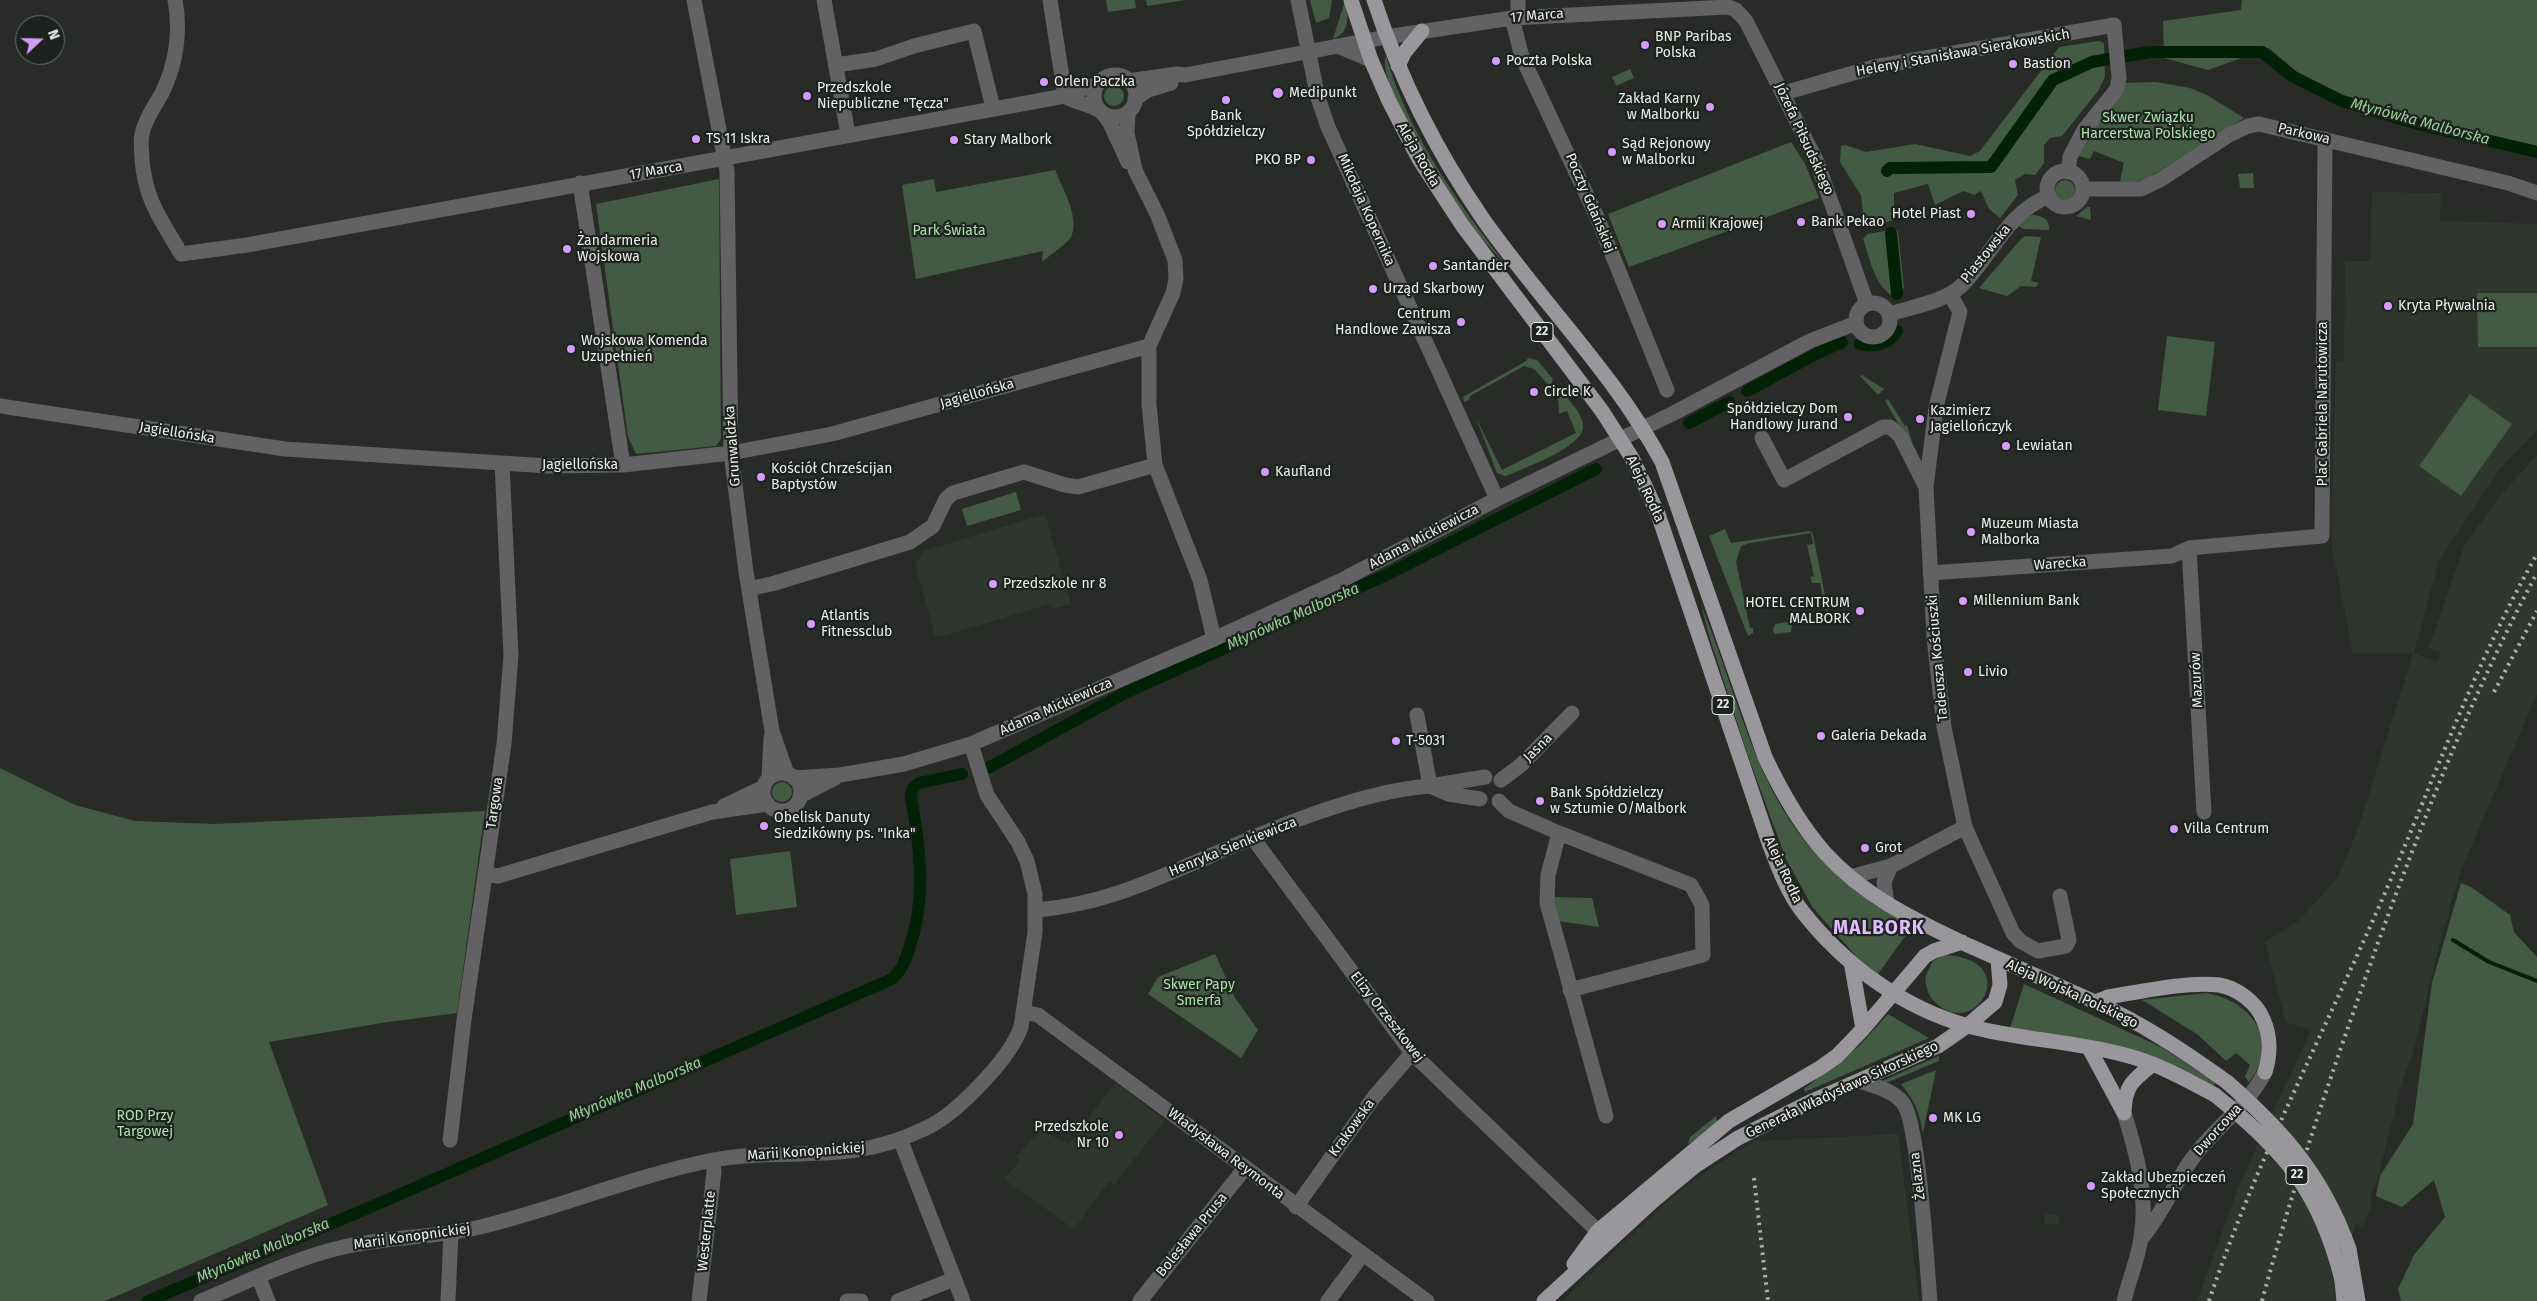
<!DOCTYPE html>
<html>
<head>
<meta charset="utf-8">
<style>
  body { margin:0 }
  #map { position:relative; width:2537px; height:1301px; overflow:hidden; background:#282b28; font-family:"Fira Sans",sans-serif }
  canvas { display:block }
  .north { position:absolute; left:15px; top:15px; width:50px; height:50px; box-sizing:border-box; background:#1e221e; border:1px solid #717471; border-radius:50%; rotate:69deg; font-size:14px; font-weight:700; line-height:20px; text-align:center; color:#edefed }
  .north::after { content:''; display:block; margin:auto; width:18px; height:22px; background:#d59cfb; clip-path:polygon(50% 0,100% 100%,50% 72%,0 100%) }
</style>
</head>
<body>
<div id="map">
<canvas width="2537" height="1301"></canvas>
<div class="north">N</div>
</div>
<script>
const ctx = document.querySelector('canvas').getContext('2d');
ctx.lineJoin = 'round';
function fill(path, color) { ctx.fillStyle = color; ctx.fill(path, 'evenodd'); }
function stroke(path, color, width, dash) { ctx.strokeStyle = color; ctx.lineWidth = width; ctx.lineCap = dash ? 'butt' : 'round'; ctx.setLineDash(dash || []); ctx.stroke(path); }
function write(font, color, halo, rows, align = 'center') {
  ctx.font = font + ' "Fira Sans",sans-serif'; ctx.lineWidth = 4.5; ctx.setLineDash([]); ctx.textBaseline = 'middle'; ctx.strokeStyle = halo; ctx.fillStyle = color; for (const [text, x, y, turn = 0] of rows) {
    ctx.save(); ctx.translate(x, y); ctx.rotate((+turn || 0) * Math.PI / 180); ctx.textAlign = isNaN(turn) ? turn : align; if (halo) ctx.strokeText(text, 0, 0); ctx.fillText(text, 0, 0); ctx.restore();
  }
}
const built = new Path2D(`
  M 2372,192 L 2441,193 L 2440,221 L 2537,224 L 2537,430 L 2499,470 L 2439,560 L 2414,653 L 2437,662 L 2441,652 L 2429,648 L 2464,546 L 2500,496 L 2537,455 L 2537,694 L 2462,868 L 2449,909 L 2449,917 L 2444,926 L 2412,1056 L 2402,1083 L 2378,1177 L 2371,1195 L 2371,1206 L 2363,1226 L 2355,1224 L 2337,1301 L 2197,1301 L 2240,1183 L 2311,1030 L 2286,1022 L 2265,941 L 2277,935 L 2298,921 L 2325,892 L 2340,873 L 2358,829 L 2413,654 L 2353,653 L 2331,542 L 2336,361 L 2344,360 L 2345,261 L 2370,261 Z
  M 1045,514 L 1071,604 L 1052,609 L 1051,604 L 939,637 L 935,636 L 915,564 L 924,551 Z
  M 1115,1083 L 1165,1120 L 1114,1185 L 1109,1181 L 1074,1229 L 1004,1179 L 1020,1161 L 1016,1157 L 1040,1130 L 1069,1144 Z
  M 1898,1134 L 1919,1301 L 1562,1301 L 1668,1201 L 1710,1169 L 1759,1138 L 1760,1141 Z
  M 2045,1214 L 2060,1216 L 2059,1225 L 2044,1224 Z`);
const green = new Path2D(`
  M 1106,0 L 1135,0 L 1136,8 L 1108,12 Z
  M 1146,0 L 1186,0 L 1147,6 Z
  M 1310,0 L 1332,0 L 1329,18 L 1316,23 Z
  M 2242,0 L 2537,0 L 2537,148 L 2508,144 L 2403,116 L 2344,96 L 2303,77 L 2269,48 L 2208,70 L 2164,58 L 2163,21 L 2241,10 Z
  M 1345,1 C 1349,16 1350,33 1333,39 Z
  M 2099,41 L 2104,43 L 2105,77 L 2098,91 L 2062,136 L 2050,138 L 2044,145 L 2044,163 L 2035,175 L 2025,174 L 2015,180 L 2018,195 L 2000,218 L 1989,209 L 1981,191 L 1974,195 L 1963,191 L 1935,205 L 1928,184 L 1894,193 L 1894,220 L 1871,227 L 1864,223 L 1861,195 L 1840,162 L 1841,146 L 1845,145 L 1866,152 L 1915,144 L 1970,156 L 1980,151 L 2059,47 Z
  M 1386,56 C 1410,138 1462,209 1514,275 C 1500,257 1482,241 1469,223 C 1452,199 1374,80 1386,56 Z
  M 1630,69 L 1634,78 L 1616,86 L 1612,77 Z
  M 2156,82 L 2190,88 L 2207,95 L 2244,118 L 2145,180 L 2129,183 L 2120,181 L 2124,163 L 2094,151 L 2090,159 L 2079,156 L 2080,147 L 2122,83 Z
  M1104 96a10 10 0 1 1 20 0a10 10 0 1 1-20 0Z
  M 1791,142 L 1805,164 L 1819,198 L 1629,267 L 1608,214 Z
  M 1055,170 C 1062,188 1083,222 1069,240 C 1061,248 1050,255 1042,262 L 1043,251 L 916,279 L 902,185 L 934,179 L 936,192 Z
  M 2253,173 L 2254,188 L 2240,188 L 2238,174 Z
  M 719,179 L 721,439 L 716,446 L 636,454 L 628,437 L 596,204 Z
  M2055 190a10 10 0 1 1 20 0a10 10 0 1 1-20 0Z
  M 2087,207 L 2090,207 L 2091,220 L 2076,216 Z
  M 2032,215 C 2042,215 2050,220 2049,230 L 2024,229 L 2018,226 L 2026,218 Z
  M 1895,229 L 1898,231 L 1904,288 L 1893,296 C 1874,285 1870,259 1863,239 L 1868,234 Z
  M 2025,236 L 2041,237 L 2031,281 L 2039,283 L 2036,287 L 2021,286 L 2007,296 L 1979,288 L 2021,239 Z
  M 2477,293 L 2537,293 L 2537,347 L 2478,347 Z
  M 2167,336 L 2215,342 L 2206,416 L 2158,410 Z
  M 1528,358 L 1537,360 L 1553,379 L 1550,387 L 1534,369 L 1524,366 L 1470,396 L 1469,400 L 1464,402 L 1463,397 L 1526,361 Z
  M 1862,375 L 1884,389 L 1878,395 L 1860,376 Z
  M 1561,390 C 1569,401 1582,412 1583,426 C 1585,446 1527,467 1511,474 L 1505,476 L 1497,473 L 1476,418 L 1502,470 L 1576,433 L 1567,411 L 1559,414 L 1558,398 Z
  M 2470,394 L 2512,424 L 2461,496 L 2419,466 Z
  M 1888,399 L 1905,426 L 1907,425 L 1915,452 L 1885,401 Z
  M 1016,492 L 1021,510 L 967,526 L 962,509 Z
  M 1725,529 L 1731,543 L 1810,531 L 1813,534 L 1829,616 L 1825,622 L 1823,614 L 1826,613 L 1820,583 L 1812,583 L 1810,577 L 1814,576 L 1807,545 L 1813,544 L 1811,533 L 1750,543 L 1741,546 L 1736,562 L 1750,628 L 1753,628 L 1753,633 L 1748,636 L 1709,536 Z
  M 1701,605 C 1736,688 1755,791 1819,857 C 1846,886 1878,907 1912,927 L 1878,974 L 1857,957 L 1813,908 L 1786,859 L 1748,756 L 1709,636 Z
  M 1786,622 L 1792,625 L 1791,632 L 1775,634 L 1773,630 L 1775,624 Z
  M 0,768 L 75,805 L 135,821 L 215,824 L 485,811 L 457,1013 L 381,1023 L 269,1042 L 328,1205 L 105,1301 L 0,1301 Z
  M772 792a10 10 0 1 1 20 0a10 10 0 1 1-20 0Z
  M 790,851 L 797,907 L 736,915 L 730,859 Z
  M 2461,883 L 2471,887 L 2510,915 L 2514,932 L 2537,957 L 2537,1301 L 2401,1301 L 2398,1289 L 2414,1255 L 2445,1217 L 2434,1180 L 2402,1207 L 2376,1196 L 2380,1176 L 2413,1124 L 2432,983 Z
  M 1551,897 L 1592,898 L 1599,927 L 1558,921 Z
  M 1215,954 L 1235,998 L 1258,1030 L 1241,1058 L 1148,994 L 1158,977 Z
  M 1945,955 C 2024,959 1976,1041 1936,1003 C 1928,996 1924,984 1926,975 L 1933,961 Z
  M 2024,984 L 2161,1047 L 2216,1083 L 2213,1086 L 2171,1064 L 2143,1053 L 2010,1028 Z
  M 2206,993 C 2251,1000 2282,1042 2249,1082 L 2245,1077 L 2250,1065 L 2236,1053 L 2226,1061 L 2197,1034 L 2142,1000 Z
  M 1888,1014 L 1929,1038 L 1805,1092 L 1804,1089 L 1859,1046 Z
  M 1939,1056 L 1939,1061 L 1886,1083 L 1882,1081 Z
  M 1936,1070 L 1923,1133 C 1919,1111 1915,1101 1901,1084 Z
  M 1716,1116 L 1717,1121 L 1709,1134 L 1688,1144 L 1690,1137 Z`);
const stream = new Path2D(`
  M 2453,940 L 2489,962 L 2537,981`);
const canal = new Path2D(`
  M 1887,171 L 1890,168 L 1991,167 L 2053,80 L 2092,62 L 2149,52 L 2262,52 L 2292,76 L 2342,101 L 2418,124 L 2537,152
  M 1891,233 L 1897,294
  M 1860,344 C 1875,347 1888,345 1897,331
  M 1747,391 L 1816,354 L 1842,342
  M 1689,423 L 1729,402
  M 990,767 L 1125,693 L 1384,576 L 1596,469
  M 148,1301 L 380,1203 L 892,979 C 902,970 905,961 909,949 C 927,899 920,848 911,797 L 913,788 L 919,783 L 962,774`);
const minor = new Path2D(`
  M 175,0 C 181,31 176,65 162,93 C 155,106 145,119 142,134 C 140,142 142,152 142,160 C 146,202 161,219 181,254 L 247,245 L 1065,96 C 1075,87 1086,90 1098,84
  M 694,0 L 727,171 L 731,453 L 746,572 L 772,731 L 787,774
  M 824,0 L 848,134
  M 1050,0 L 1065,96
  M 1298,0 L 1318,98 L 1328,127 L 1497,499
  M 1518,17 L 1518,0
  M 1512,18 L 1522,57 L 1597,217 L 1667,390
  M 1338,46 L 1371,60
  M 836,65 L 876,59 L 914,46 L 974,31 L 993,108
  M1094 96a21 21 0 1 1 42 0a21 21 0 1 1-42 0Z
  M 1128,81 L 1177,74 L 1185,75 L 1386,37 L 1512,18 L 1728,7 L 1736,10 L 1746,21 L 1817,162 L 1867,304
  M 1784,93 L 1874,67 L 2114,25 L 2119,78 L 2117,89 L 2084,130 L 2070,157 L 2068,172
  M 1065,96 C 1075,103 1087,103 1098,110
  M 1135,99 L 1148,90 L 1171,83
  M 1128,113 L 1127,133 L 1135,170 L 1157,214 L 1175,260 L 1176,279 L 1173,293 L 1149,346 L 1149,404 L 1155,465 L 1200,580 L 1214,639
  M 1103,114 L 1110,123 L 1128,162
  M2047 189a18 18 0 1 1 36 0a18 18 0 1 1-36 0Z
  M 580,183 L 623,465
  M 2083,189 L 2141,189 L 2160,180 L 2229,135 L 2248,126 L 2259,124 L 2508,183 L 2537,193
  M 1950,294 L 1960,312 L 1936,407 L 1926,487 L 1934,638 L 1944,727 L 1965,827 L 2013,933 L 2020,941 L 2038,951 L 2066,946 L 2069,940 L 2060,896
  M1856 320a17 17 0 1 1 34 0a17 17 0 1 1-34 0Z
  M 1889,314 C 1912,307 1944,302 1961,286 C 1992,256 2006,213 2049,196
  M 0,406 L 285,449 L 548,466 L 623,465 L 731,453 L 832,434 L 1149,346
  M 1762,438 L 1784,480 L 1883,427 L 1890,427 L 1900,436 L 1926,487
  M 2189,548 L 2204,812
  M 1930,573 L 2172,556 L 2189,548 L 2322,536 L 2325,139
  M 749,589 L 775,583 L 910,542 L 933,526 L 946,499 L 953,493 L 1024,472 L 1065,485 L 1078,487 L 1155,465
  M763 792a19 19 0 1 1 38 0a19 19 0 1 1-38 0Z
  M 769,778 L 771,737
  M 794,778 L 840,775 L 904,764 L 971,744 L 1214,639 L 1342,580 L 1497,499 L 1672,414 L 1810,341 L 1856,323
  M 1501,780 L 1521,765 L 1572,713
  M 800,796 L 835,778
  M 1480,799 L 1448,794 L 1430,786 L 1485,777
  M 1499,801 L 1509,811 L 1559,833 L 1691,885 L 1702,905 L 1703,955 L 1570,990
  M 724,806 L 764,787
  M 1559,833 L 1548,875 L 1547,903 L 1606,1116
  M 1252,837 L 1412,1053 L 1606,1239
  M 485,874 L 498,876 L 712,812 L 768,804
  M 1850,877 L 1891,866 L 1965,827
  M 1887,904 L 1884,882 L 1891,866
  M 1037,910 C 1099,905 1147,883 1203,859 C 1268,830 1360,791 1430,786 L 1417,715
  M 1023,1012 L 1038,1015 L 1050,1024 L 1427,1301
  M 1859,1081 C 1874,1086 1893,1090 1903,1103 C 1919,1123 1927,1268 1930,1301
  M 900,1139 L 963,1301
  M 450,1140 L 464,1020 L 504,744 L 511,655 L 502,463
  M 1296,1207 L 1374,1097 L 1412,1053
  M 2141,1239 C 2162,1215 2173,1185 2192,1159 C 2214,1128 2248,1106 2265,1072
  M 259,1278 L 268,1301
  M 201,1301 C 245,1283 293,1259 339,1248 C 384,1237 431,1238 476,1228 C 556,1209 633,1176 713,1160 C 761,1151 809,1157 856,1150 C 879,1147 903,1139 924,1129 C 955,1116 1010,1059 1021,1027 L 1035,932 L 1035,894 L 1027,861 L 1018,842 L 987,795 L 971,744
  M 448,1301 L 451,1232
  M 699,1301 L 714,1172 L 713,1160
  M 847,1301 L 861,1301
  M 898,1301 L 954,1279
  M 1140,1301 L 1245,1168
  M 1328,1301 L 1363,1254
  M 2124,1301 C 2129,1280 2138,1259 2141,1238 C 2148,1195 2137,1154 2124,1113`);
const major = new Path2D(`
  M 1351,0 L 1371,60 L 1389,101 L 1419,159 L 1462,225 L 1602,411 L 1632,458 L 1658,514 L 1769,843 C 1778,866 1787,892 1802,911 C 1843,964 1903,1008 1968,1026 C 2020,1040 2074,1041 2125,1055 C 2157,1063 2187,1080 2215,1095
  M 1374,0 C 1400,79 1436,151 1483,219 C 1541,302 1614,373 1662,462 L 1765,757 C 1781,791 1799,824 1825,853 C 1863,895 1912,919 1963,943 C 2007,963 2051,982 2095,1002 C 2142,1023 2185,1052 2227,1082
  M 1398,66 L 1404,53 L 1422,31
  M 1851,962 L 1863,1029
  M 2096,1002 L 2108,997 C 2139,992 2189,981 2219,985 C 2237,988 2256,1002 2263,1019 C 2271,1037 2271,1053 2265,1072
  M 2089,1048 L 2124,1113
  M 2124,1112 C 2125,1085 2133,1080 2153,1064
  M 2349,1249 L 2358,1301
  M 1574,1264 L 1598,1231 L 1729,1121 L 1820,1068 L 1837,1056 L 1863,1029 L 1925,956 L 1934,951 L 1962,942
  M 2342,1280 L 2344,1301
  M 1544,1301 L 1654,1200 L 1695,1166 L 1738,1138 L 1812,1101 L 1938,1046 L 1967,1026 L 1995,1002 L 2000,985 L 1998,959`);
const rail = new Path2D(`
  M 2494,692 L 2537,611
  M 1754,1178 L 1768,1301
  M 2209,1301 C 2255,1163 2323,1035 2381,902 C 2432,785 2474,665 2537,554
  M 2262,1301 C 2294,1182 2334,1066 2375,951 C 2422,822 2472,693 2537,573`);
const majorBridge = new Path2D(`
  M 2227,1082 C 2285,1133 2323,1176 2349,1249
  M 2215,1095 C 2285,1151 2320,1192 2342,1280`);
const markers = [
  [1645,45,5,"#d59cfb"],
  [1496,61,5,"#d59cfb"],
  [2013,64,5,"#d59cfb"],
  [1044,82,5,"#d59cfb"],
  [1278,93,6,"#d59cfb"],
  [807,96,5,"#d59cfb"],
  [1226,100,5,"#d59cfb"],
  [1710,107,5,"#d59cfb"],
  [696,139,5,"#d59cfb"],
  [954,140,5,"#d59cfb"],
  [1612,152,5,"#d59cfb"],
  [1311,160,5,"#d59cfb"],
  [1971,214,5,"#d59cfb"],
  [1801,222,5,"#d59cfb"],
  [1662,224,5,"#d59cfb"],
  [567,249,5,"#d59cfb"],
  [1433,266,5,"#d59cfb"],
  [1373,289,5,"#d59cfb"],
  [2388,306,5,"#d59cfb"],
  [1461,322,5,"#d59cfb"],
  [571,349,5,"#d59cfb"],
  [1534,392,5,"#d59cfb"],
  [1848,417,5,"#d59cfb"],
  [1920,419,5,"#d59cfb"],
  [2006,446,5,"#d59cfb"],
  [1265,472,5,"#d59cfb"],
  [761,477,5,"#d59cfb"],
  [1971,532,5,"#d59cfb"],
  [993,584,5,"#d59cfb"],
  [1963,601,5,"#d59cfb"],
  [1860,611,5,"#d59cfb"],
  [811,624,5,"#d59cfb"],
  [1968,672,5,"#d59cfb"],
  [1821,736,5,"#d59cfb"],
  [1396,741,5,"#d59cfb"],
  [1540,801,5,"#d59cfb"],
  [764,826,5,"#d59cfb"],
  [2174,829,5,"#d59cfb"],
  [1865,848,5,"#d59cfb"],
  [1933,1118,5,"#d59cfb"],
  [1119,1135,5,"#d59cfb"],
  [2091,1186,5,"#d59cfb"]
];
const shields = [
  [1542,332,22],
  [1723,705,22],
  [2297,1175,22]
];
const shieldNames = [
  ["22",1542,332],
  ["22",1723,705],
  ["22",2297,1175]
];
const streetNames = [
  ["17 Marca",1537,16,-5],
  ["Heleny i Stanisława Sierakowskich",1963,53,-10],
  ["Parkowa",2304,134,13],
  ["Józefa Piłsudskiego",1804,139,65],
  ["Aleja Rodła",1418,155,60],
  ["17 Marca",656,171,-10],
  ["Poczty Gdańskiej",1590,203,67],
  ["Mikołaja Kopernika",1366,210,66],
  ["Piastowska",1986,254,-51],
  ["Jagiellońska",977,394,-16],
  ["Plac Gabriela Narutowicza",2323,404,-90],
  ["Jagiellońska",177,433,9],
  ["Grunwaldzka",733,446,-94],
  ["Jagiellońska",580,465],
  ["Aleja Rodła",1645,489,65],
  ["Adama Mickiewicza",1424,537,-28],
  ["Warecka",2060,564,-4],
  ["Tadeusza Kościuszki",1938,658,-95],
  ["Mazurów",2197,680,-93],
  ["Adama Mickiewicza",1056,707,-24],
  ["Jasna",1538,748,-45],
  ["Targowa",495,803,-82],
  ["Henryka Sienkiewicza",1233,847,-22],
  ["Aleja Rodła",1783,870,65],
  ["Aleja Wojska Polskiego",2072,994,25],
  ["Elizy Orzeszkowej",1387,1017,52],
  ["Generała Władysława Sikorskiego",1842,1090,-25],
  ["Krakowska",1352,1128,-54],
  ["Dworcowa",2218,1130,-48],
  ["Marii Konopnickiej",806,1152,-4],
  ["Władysława Reymonta",1226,1154,37],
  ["Żelazna",1918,1176,-97],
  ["Westerplatte",707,1231,-84],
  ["Bolesława Prusa",1192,1235,-51],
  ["Marii Konopnickiej",412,1237,-8]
];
const poiNames = [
  ["BNP Paribas",1655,37],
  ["Polska",1655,53],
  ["Poczta Polska",1506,61],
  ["Bastion",2023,64],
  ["Orlen Paczka",1054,82],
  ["Przedszkole",817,88],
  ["Niepubliczne \"Tęcza\"",817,104],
  ["Medipunkt",1289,93],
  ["Zakład Karny",1700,99,"right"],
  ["w Malborku",1700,115,"right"],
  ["Bank",1226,116,"center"],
  ["Spółdzielczy",1226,132,"center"],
  ["TS 11 Iskra",706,139],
  ["Stary Malbork",964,140],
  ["Sąd Rejonowy",1622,144],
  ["w Malborku",1622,160],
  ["PKO BP",1301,160,"right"],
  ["Hotel Piast",1961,214,"right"],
  ["Bank Pekao",1811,222],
  ["Armii Krajowej",1672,224],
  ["Żandarmeria",577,241],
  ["Wojskowa",577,257],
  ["Santander",1443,266],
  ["Urząd Skarbowy",1383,289],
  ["Kryta Pływalnia",2398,306],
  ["Centrum",1451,314,"right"],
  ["Handlowe Zawisza",1451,330,"right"],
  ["Wojskowa Komenda",581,341],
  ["Uzupełnień",581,357],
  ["Circle K",1544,392],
  ["Spółdzielczy Dom",1838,409,"right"],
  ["Handlowy Jurand",1838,425,"right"],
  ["Kazimierz",1930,411],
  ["Jagiellończyk",1930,427],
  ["Lewiatan",2016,446],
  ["Kościół Chrześcijan",771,469],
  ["Baptystów",771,485],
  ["Kaufland",1275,472],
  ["Muzeum Miasta",1981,524],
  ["Malborka",1981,540],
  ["Przedszkole nr 8",1003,584],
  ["Millennium Bank",1973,601],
  ["HOTEL CENTRUM",1850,603,"right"],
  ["MALBORK",1850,619,"right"],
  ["Atlantis",821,616],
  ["Fitnessclub",821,632],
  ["Livio",1978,672],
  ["Galeria Dekada",1831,736],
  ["T-5031",1406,741],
  ["Bank Spółdzielczy",1550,793],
  ["w Sztumie O/Malbork",1550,809],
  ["Obelisk Danuty",774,818],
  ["Siedzikówny ps. \"Inka\"",774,834],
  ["Villa Centrum",2184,829],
  ["Grot",1875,848],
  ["MK LG",1943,1118],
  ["Przedszkole",1109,1127,"right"],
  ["Nr 10",1109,1143,"right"],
  ["Zakład Ubezpieczeń",2101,1178],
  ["Społecznych",2101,1194]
];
const parkNames = [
  ["Skwer Związku",2148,118],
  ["Harcerstwa Polskiego",2148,134],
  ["Park Świata",949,231],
  ["Skwer Papy",1199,985],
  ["Smerfa",1199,1001],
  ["ROD Przy",145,1116],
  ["Targowej",145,1132]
];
const waterNames = [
  ["Młynówka Malborska",2420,122,15],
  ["Młynówka Malborska",1293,617,-24],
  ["Młynówka Malborska",635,1090,-23],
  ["Młynówka Malborska",263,1251,-23]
];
const districtNames = [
  ["MALBORK",1879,929]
];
fill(built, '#2e362e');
fill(green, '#435b42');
stroke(stream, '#032105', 4);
stroke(canal, '#032105', 12);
stroke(minor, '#626163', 15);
stroke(major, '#99979b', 15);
stroke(rail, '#acaeac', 4, [2.5, 5]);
stroke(majorBridge, '#99979b', 15);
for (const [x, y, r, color] of markers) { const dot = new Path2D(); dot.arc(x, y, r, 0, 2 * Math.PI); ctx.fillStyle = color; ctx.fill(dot); stroke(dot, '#1e221e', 2); }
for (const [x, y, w] of shields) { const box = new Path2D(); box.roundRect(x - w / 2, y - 9.5, w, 19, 4); ctx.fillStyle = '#1e221e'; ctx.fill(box); stroke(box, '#edefed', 1); }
write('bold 12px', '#edefed', null, shieldNames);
write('14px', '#edefed', '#1e221e', streetNames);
write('14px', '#edefed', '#1e221e', poiNames, 'left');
write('14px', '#a8e7a6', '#1e221e', parkNames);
write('italic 15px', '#95d393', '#1e221e', waterNames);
ctx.letterSpacing = '1px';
write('bold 19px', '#e3bcff', '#1e221e', districtNames);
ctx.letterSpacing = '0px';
</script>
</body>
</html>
